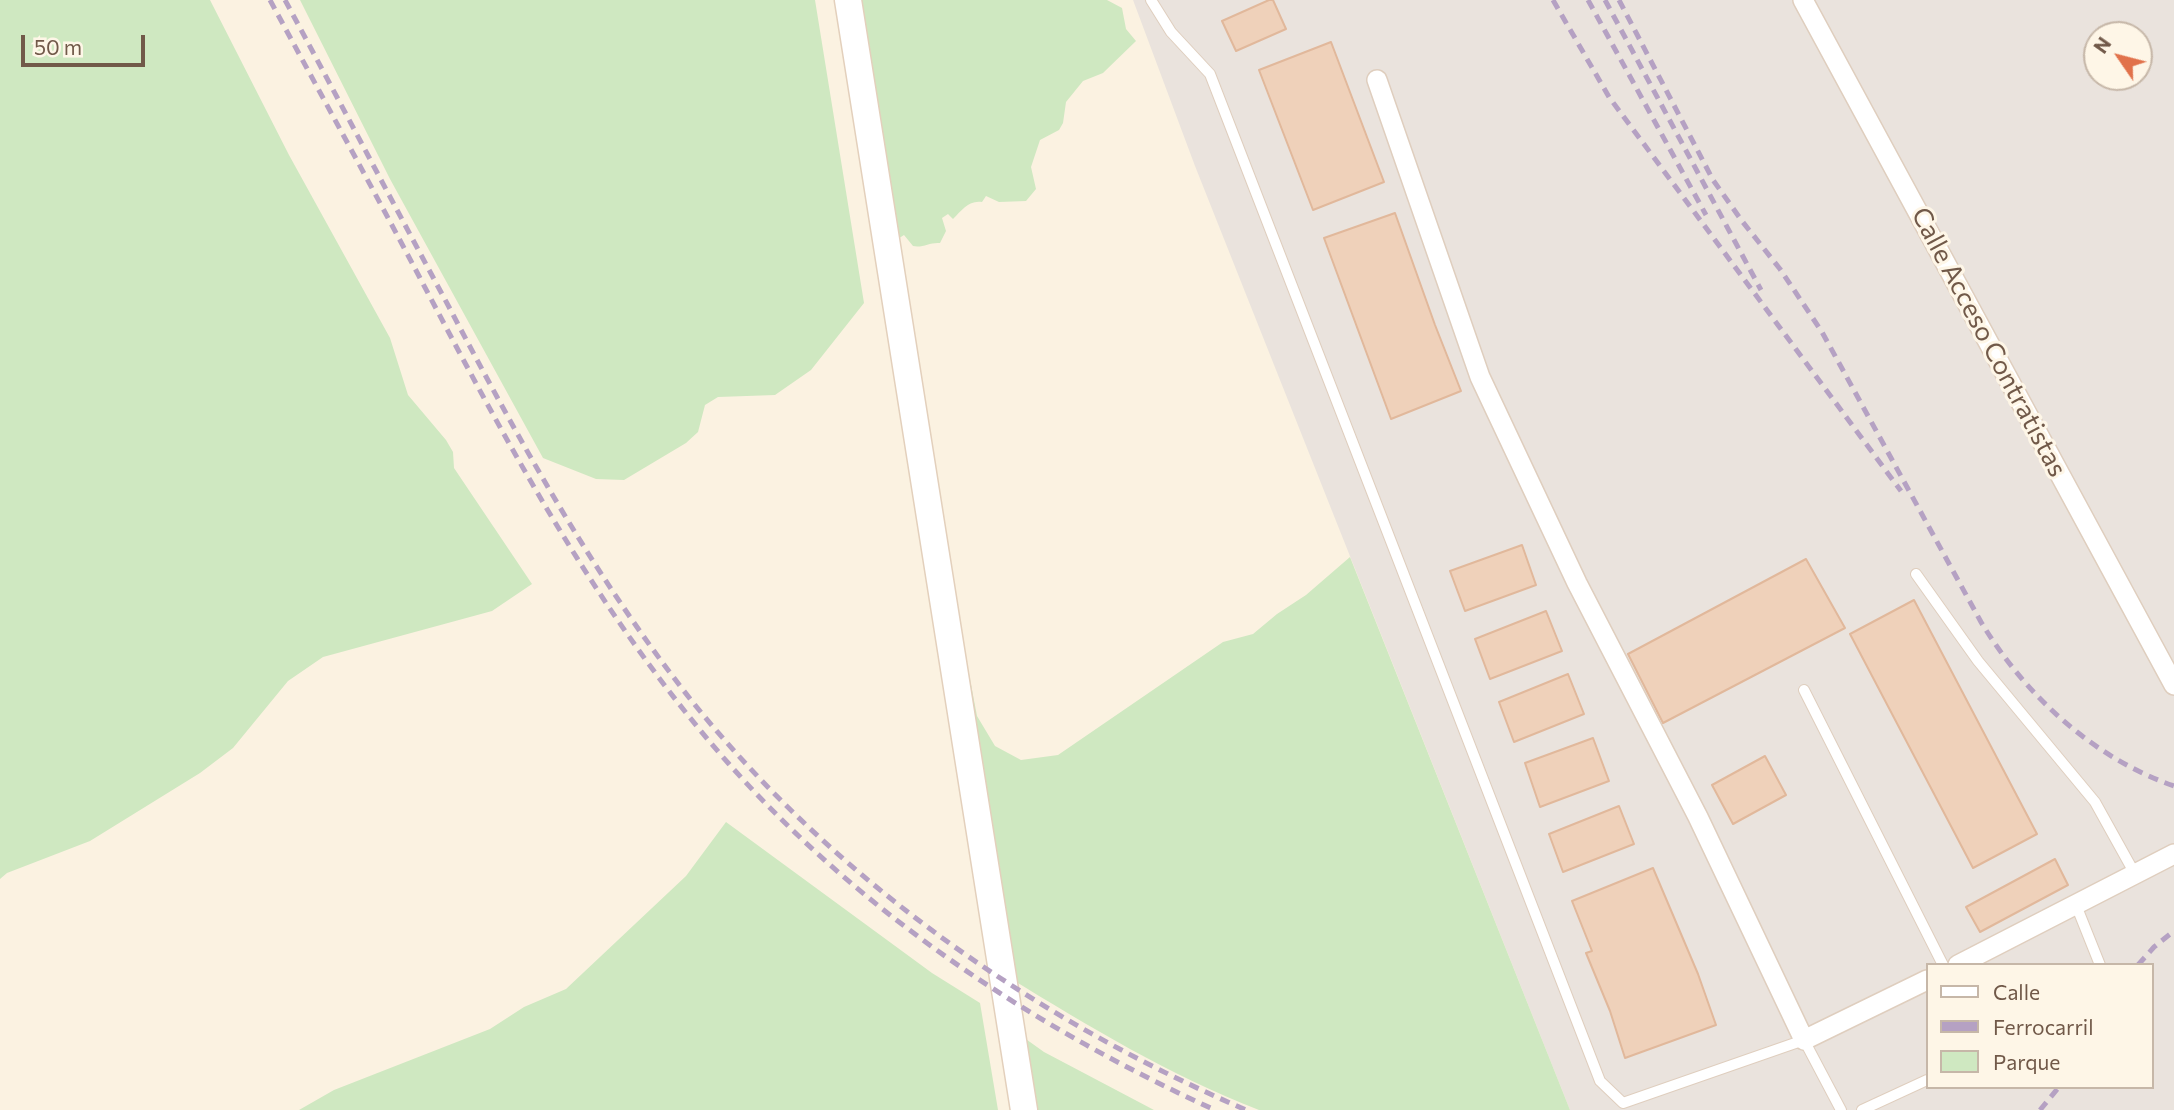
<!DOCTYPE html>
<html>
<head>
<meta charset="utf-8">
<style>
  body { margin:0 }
  #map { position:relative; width:2174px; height:1110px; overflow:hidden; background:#fbf2e1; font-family:Commissioner,sans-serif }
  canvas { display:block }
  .legend { position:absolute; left:1926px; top:963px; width:228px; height:126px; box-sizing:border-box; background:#fef6e7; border:2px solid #c6b7a8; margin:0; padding:9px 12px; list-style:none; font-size:21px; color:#715949 }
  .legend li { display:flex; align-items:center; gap:14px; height:35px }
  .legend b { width:35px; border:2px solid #c6b7a8 }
  .north { position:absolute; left:2083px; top:21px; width:70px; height:70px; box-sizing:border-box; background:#fef6e7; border:2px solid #c6b7a8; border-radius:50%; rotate:305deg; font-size:19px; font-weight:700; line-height:28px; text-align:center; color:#715949 }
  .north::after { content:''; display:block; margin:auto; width:24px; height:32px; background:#e1724b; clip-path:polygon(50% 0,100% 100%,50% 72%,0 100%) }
  .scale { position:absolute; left:21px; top:35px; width:124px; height:32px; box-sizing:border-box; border:4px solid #715949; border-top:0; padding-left:9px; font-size:21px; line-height:24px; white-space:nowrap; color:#715949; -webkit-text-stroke:5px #fef6e7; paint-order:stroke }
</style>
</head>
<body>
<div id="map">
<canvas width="2174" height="1110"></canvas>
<ul class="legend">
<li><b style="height:9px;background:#fff"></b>Calle</li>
<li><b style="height:9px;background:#b5a1c3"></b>Ferrocarril</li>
<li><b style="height:19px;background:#cfe8c1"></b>Parque</li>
</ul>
<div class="north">N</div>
<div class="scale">50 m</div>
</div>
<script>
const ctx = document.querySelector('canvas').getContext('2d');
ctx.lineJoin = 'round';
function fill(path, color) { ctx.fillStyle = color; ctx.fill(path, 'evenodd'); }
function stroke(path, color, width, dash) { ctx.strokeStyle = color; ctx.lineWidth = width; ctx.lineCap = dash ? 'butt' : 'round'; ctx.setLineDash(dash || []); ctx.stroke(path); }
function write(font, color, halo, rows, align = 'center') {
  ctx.font = font + ' Commissioner,sans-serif'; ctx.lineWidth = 6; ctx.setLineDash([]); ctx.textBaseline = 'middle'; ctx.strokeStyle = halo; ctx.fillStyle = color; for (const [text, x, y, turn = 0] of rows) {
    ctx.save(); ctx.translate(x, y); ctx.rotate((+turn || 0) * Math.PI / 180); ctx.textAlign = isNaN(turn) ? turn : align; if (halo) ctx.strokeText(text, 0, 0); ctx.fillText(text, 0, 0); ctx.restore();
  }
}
const industrial = new Path2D(`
  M 1133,0 L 2174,0 L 2174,1110 L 1570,1110 L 1195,166 ZM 2097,35 L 2139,35 L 2139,77 L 2097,77 ZM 1927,965 L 2151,965 L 2151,1087 L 1927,1087 Z`);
const green = new Path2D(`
  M 0,0 L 210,0 L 289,155 L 390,338 L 408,395 L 446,440 L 453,452 L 454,468 L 532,584 L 492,611 L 323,657 L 288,681 L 233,748 L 200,773 L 90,841 L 7,873 L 0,879 Z
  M 300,0 L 815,0 L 864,303 L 811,370 L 775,395 L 718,397 L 705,405 L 698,432 L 686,443 L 624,480 L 596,479 L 543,458 L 390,179 Z
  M 853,0 L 1107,0 L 1122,8 L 1126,29 L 1136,41 L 1103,73 L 1083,81 L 1066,102 L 1063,123 L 1059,130 L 1040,140 L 1031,167 L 1036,189 L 1026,201 L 999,202 L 986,196 L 982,202 C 969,200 962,210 953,219 L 948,214 L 942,218 L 946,231 L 940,243 C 930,242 923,248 913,246 L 904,235 L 893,242 Z
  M 942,532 L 977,716 L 995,746 L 1021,760 L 1058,755 L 1223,642 L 1253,634 L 1277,614 L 1306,595 L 1350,557 L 1570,1110 L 1259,1110 C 1169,1075 1090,1027 1008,977 Z
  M 726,822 L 932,973 L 980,1003 L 998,1110 L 299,1110 L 334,1090 L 490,1029 L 524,1007 L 566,989 L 686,876 Z
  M 1016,1032 L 1044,1052 L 1154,1110 L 1030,1110 Z`);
const building = new Path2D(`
  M 1269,0 L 1273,0 L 1286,29 L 1236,51 L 1222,21 Z
  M 1331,42 L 1384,182 L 1313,210 L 1259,70 Z
  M 1395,213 L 1435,325 L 1461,391 L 1391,419 L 1324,238 Z
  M 1522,545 L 1536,585 L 1465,611 L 1450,571 Z
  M 1806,559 L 1845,628 L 1663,723 L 1628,654 Z
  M 1914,600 L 2037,834 L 1973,868 L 1850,634 Z
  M 1546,611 L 1562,651 L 1490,679 L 1475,639 Z
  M 1568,674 L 1584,714 L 1514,742 L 1499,702 Z
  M 1593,738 L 1609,781 L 1540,807 L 1525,763 Z
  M 1765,756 L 1786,795 L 1733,824 L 1712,785 Z
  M 1619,806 L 1634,844 L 1563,872 L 1549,834 Z
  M 2055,859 L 2068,885 L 1980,932 L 1966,907 Z
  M 1653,868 L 1698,974 L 1716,1025 L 1625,1058 L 1610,1011 L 1586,953 L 1592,951 L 1572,901 Z`);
const service = new Path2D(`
  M 1151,0 L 1171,32 L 1210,74 L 1600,1081 L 1623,1103 L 1804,1040 L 1841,1110
  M 1916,574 L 1978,661 L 2095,802 L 2135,874
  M 1804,690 L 1943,965
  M 2076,905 L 2100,965
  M 1862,1110 L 1927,1080`);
const minor = new Path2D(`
  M 1803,0 L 2174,685
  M 1377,80 L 1480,377 L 1577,583 L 1698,817 L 1804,1040 L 1927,980
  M 1958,965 L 2174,854`);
const secondary = new Path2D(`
  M 848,0 L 1024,1110`);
const rail = new Path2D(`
  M 270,0 C 320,93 371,185 420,278 C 510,449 600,618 729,764 C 862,914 1033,1027 1215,1110
  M 285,0 C 340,102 394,205 449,307 C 521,444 595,578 691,700 C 837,882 1033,1018 1246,1110
  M 1553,0 L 1609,97 L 1901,491
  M 1588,0 L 1706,215
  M 1605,0 L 1761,290
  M 1619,0 L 1713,180 L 1742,221 L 1780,269 L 1822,332 L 1981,622 C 2025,695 2093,758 2174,786
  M 2138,965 L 2154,947 L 2174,931
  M 2040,1110 L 2059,1087`);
const streetNames = [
  ["Calle Acceso Contratistas",1989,342,62]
];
fill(industrial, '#eae3dd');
fill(green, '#cfe8c1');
fill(building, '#efd1ba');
stroke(building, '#e1b89b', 2);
stroke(service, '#dfcebe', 12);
stroke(minor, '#dfcebe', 22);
stroke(secondary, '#e3d0bc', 29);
stroke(service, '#fff', 10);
stroke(minor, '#fff', 19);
stroke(secondary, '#fff', 26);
stroke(rail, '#b5a1c3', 5, [10, 7]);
write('26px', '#715949', '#fef6e7', streetNames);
</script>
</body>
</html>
